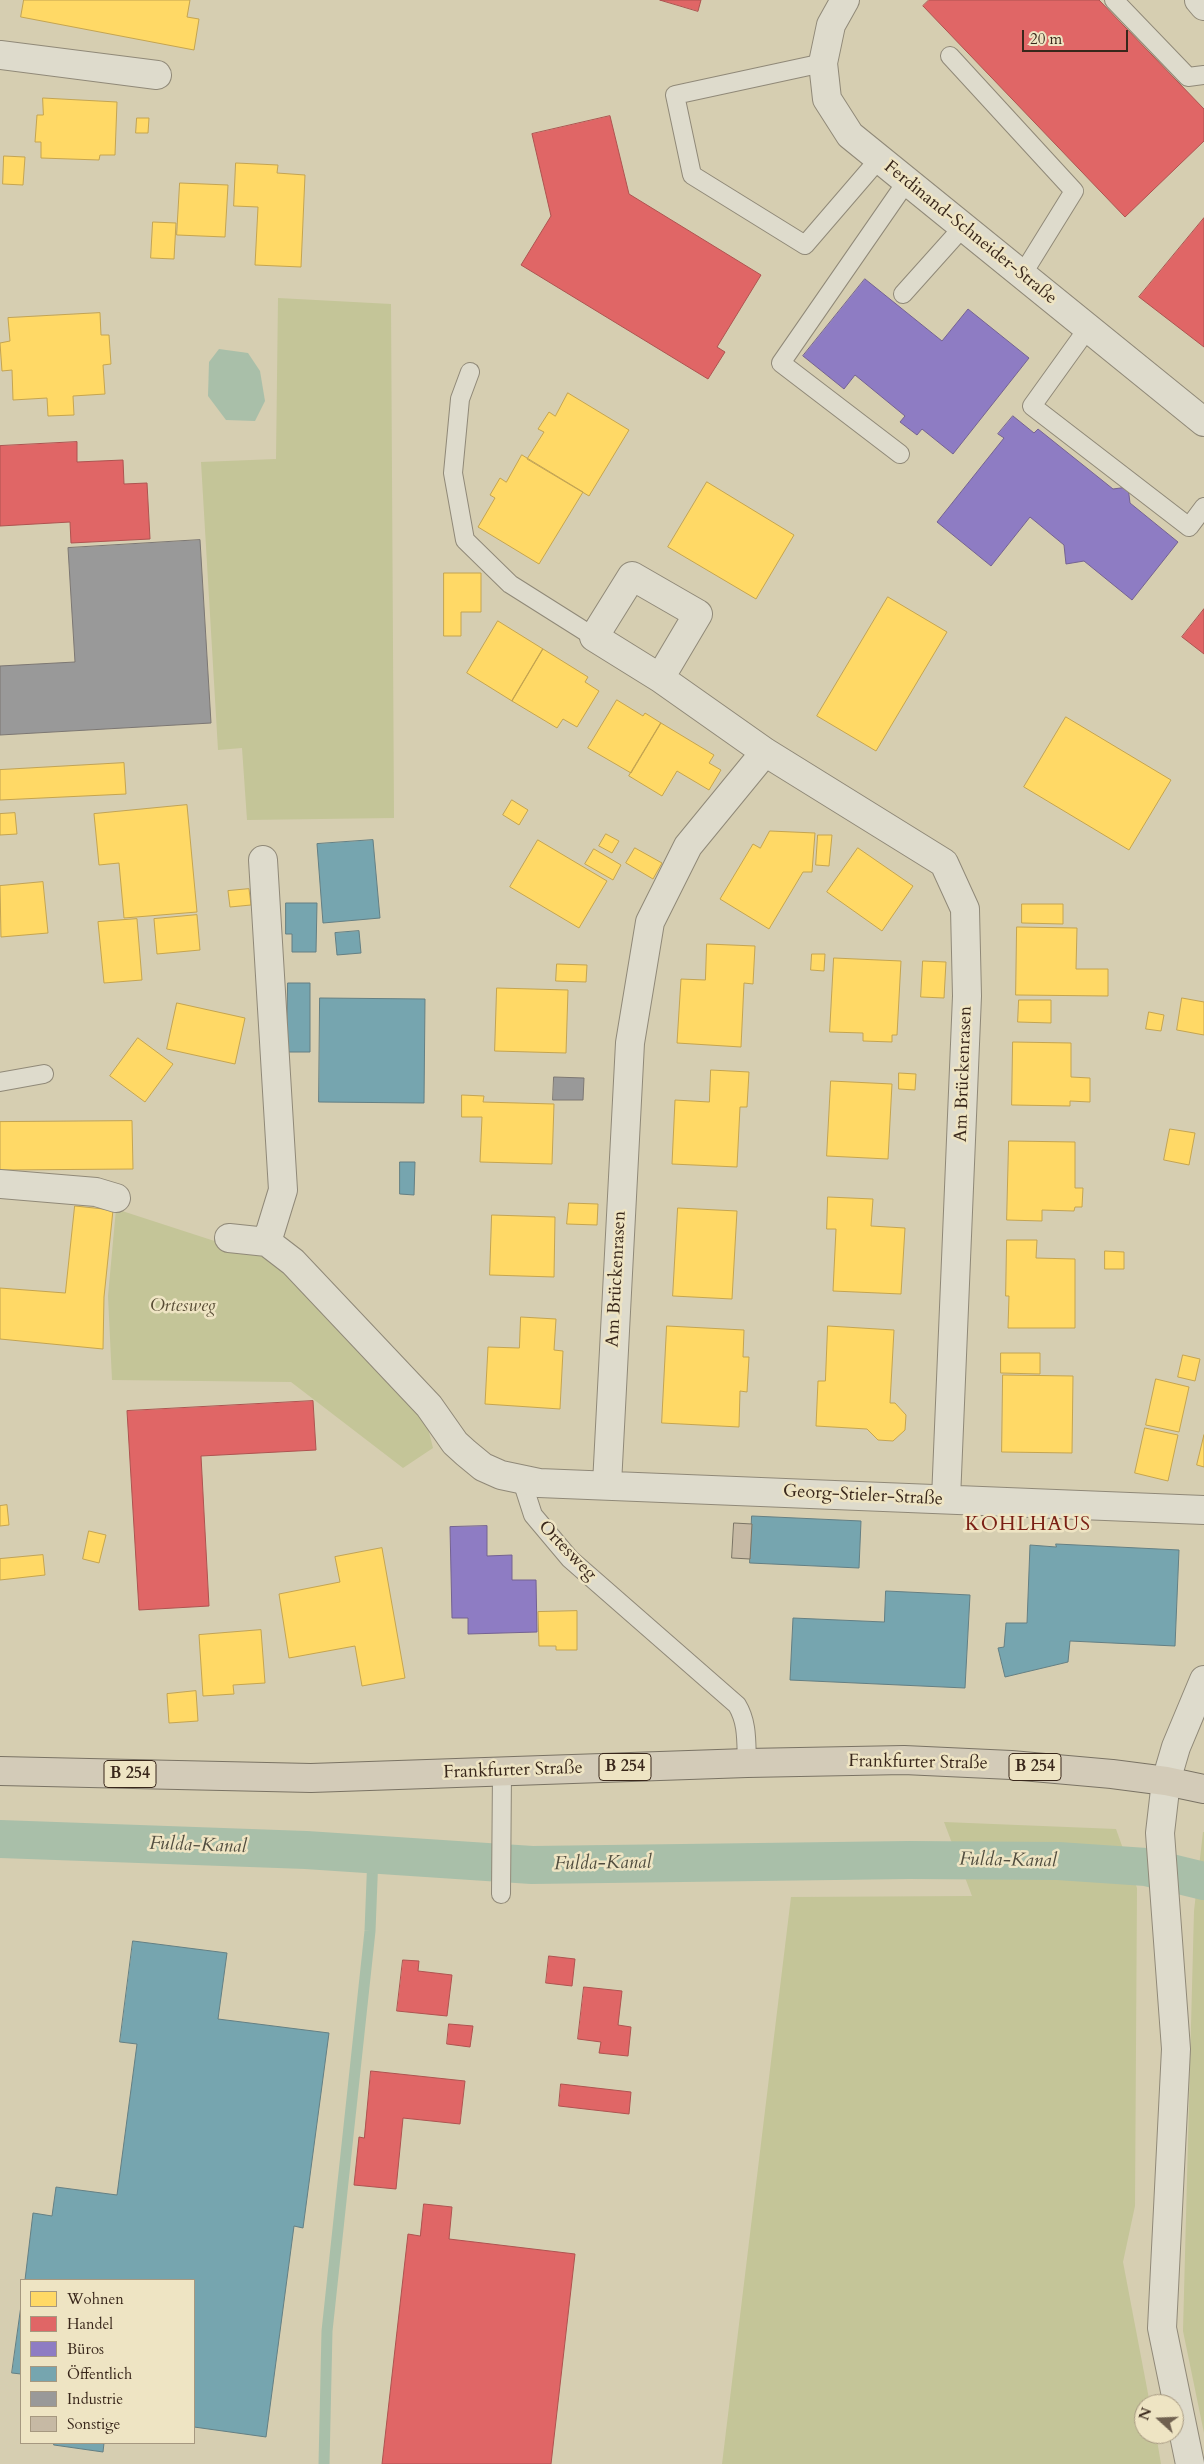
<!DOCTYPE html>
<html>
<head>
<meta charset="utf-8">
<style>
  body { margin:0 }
  #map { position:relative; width:1204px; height:2464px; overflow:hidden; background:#d6ceb1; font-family:Cardo,serif }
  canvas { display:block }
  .legend { position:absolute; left:20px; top:2279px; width:175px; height:165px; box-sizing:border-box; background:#eee4c3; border:1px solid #a69880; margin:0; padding:6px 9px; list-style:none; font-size:15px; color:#39271b }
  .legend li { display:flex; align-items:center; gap:10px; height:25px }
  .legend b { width:25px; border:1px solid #a69880 }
  .north { position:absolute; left:1134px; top:2394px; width:50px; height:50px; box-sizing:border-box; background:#eee4c3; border:1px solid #a69880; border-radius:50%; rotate:290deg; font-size:14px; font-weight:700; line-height:20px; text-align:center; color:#39271b }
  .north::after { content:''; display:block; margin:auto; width:18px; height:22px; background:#706150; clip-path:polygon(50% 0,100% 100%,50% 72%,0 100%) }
  .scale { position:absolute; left:1022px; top:30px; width:106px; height:22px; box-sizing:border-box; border:2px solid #39271b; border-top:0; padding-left:6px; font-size:15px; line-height:18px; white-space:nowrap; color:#39271b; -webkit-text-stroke:4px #eee4c3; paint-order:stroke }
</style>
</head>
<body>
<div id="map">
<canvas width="1204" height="2464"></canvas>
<ul class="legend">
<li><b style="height:14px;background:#ffd966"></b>Wohnen</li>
<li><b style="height:14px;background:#e06666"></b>Handel</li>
<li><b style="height:14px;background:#8e7cc3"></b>Büros</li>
<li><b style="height:14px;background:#76a5af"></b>Öffentlich</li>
<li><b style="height:14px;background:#999"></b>Industrie</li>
<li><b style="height:14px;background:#c6b9a4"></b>Sonstige</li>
</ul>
<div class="north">N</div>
<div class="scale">20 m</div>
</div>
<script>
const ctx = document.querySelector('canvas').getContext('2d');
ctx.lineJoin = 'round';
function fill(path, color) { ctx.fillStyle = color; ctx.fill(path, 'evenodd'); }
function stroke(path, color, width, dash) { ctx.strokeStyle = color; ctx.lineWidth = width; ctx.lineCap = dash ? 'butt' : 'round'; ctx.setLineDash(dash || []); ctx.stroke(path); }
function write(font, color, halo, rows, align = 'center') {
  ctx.font = font + ' Cardo,serif'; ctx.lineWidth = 5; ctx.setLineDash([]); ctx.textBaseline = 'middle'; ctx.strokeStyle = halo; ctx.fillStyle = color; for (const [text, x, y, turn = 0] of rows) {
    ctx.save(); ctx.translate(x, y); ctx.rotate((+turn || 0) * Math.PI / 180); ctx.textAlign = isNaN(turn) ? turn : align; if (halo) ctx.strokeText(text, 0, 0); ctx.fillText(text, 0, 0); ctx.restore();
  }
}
const green = new Path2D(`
  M 278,298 L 391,304 L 394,818 L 247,820 L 242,748 L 218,750 L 201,462 L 276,459 Z
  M 116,1209 L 273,1260 L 424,1412 L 433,1448 L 403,1468 L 291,1382 L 112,1380 L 108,1296 Z
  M 944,1822 L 1116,1829 L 1137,1888 L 1135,2206 L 1123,2262 L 1150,2404 L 1144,2404 L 1144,2434 L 1156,2434 L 1161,2464 L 722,2464 L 791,1897 L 972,1896 Z
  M 1203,1832 L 1204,1832 L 1204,2433 L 1183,2331 L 1194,1911 Z`);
const water = new Path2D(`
  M 219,349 L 248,353 L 260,371 L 265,401 L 255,421 L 226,420 L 208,396 L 209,362 Z`);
const homes = new Path2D(`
  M 24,0 L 190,0 L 187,17 L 199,19 L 194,50 L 21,17 Z
  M 43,98 L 117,102 L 115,155 L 100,155 L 99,160 L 41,158 L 41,142 L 35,142 L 37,115 L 43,115 Z
  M 137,118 L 149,118 L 148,133 L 136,133 Z
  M 4,156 L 25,157 L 23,185 L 3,184 Z
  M 236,163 L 278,165 L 277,173 L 305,175 L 301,267 L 255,265 L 258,207 L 234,206 Z
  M 180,183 L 228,185 L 225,237 L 177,235 Z
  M 153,222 L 176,223 L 174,259 L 151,258 Z
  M 100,313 L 101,335 L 109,335 L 111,364 L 103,365 L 105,394 L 73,396 L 74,415 L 48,416 L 47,398 L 13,400 L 12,370 L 2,371 L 0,343 L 10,341 L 8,318 Z
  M 568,393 L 629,430 L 589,496 L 527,459 L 544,432 L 538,429 L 549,412 L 555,416 Z
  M 522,455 L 583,492 L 539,564 L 478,527 L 495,498 L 490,495 L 500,478 L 506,482 Z
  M 707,482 L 794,535 L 756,599 L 668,547 Z
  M 444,573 L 481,573 L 481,612 L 461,612 L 461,636 L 444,636 Z
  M 888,597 L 947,632 L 876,751 L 817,716 Z
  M 498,621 L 543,649 L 512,701 L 467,673 Z
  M 543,649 L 588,677 L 585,682 L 599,691 L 577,727 L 563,719 L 557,728 L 512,701 Z
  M 617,700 L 643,716 L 645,713 L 661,723 L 631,773 L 588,748 Z
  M 1066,717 L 1171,780 L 1129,850 L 1024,787 Z
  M 661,723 L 714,755 L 709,763 L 721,770 L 709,790 L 677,771 L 662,796 L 629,776 Z
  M 124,763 L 126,794 L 0,800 L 0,770 Z
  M 512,800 L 528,810 L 519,825 L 503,815 Z
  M 187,805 L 197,912 L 124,918 L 119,863 L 99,865 L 94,814 Z
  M 15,813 L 17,834 L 0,835 L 0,814 Z
  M 770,831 L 815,833 L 812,872 L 803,872 L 769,929 L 720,899 L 753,844 L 760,848 Z
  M 606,834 L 619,841 L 612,853 L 599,846 Z
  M 818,835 L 832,835 L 829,866 L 816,865 Z
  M 538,840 L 607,881 L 579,928 L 510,887 Z
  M 635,848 L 662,863 L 653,879 L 626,863 Z
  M 858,848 L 913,886 L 882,931 L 827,892 Z
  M 594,849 L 621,865 L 613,880 L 585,864 Z
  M 43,882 L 48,933 L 1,937 L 0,886 Z
  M 249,889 L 251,905 L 230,907 L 228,891 Z
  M 1022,904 L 1063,904 L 1063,924 L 1022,923 Z
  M 197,915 L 200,950 L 157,954 L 154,919 Z
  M 137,919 L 142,980 L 104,983 L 98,922 Z
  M 1017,927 L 1077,928 L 1076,969 L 1108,969 L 1108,996 L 1016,995 Z
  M 707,944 L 755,946 L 753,984 L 744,983 L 741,1047 L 677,1043 L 681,979 L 705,980 Z
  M 812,954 L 825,954 L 824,971 L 811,970 Z
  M 834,958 L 901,961 L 897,1035 L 892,1035 L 892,1042 L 863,1041 L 863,1033 L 830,1032 Z
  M 923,961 L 946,962 L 944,998 L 921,997 Z
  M 557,964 L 587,965 L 586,982 L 556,981 Z
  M 497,988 L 568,990 L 566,1053 L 495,1051 Z
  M 1182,998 L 1204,1002 L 1204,1035 L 1177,1030 Z
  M 1019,1000 L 1051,1000 L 1051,1023 L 1018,1022 Z
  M 177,1003 L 245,1018 L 235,1064 L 167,1049 Z
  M 1149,1012 L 1164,1015 L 1161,1031 L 1146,1029 Z
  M 138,1038 L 173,1064 L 145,1102 L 110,1076 Z
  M 1013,1042 L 1071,1043 L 1071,1077 L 1090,1078 L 1090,1102 L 1070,1101 L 1070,1106 L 1012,1105 Z
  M 711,1070 L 749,1072 L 747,1107 L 740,1107 L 737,1167 L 672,1164 L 675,1100 L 709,1102 Z
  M 899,1073 L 916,1074 L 915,1090 L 899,1089 Z
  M 831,1081 L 892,1084 L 888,1159 L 827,1156 Z
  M 462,1095 L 484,1096 L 483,1102 L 554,1104 L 552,1164 L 480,1162 L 482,1117 L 462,1117 Z
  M 132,1121 L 133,1169 L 0,1170 L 0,1122 Z
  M 1170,1129 L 1195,1133 L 1189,1165 L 1164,1160 Z
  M 1009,1141 L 1075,1142 L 1075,1188 L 1083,1188 L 1082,1207 L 1075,1207 L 1074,1211 L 1042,1210 L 1042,1221 L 1007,1220 Z
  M 828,1197 L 873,1199 L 871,1226 L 905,1228 L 901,1294 L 833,1291 L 836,1229 L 827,1229 Z
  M 569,1203 L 598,1204 L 597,1225 L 567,1224 Z
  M 75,1206 L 113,1210 L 104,1297 L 103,1349 L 0,1339 L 0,1288 L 65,1293 Z
  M 678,1208 L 737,1211 L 732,1299 L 673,1296 Z
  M 492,1215 L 555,1217 L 554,1277 L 490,1275 Z
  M 1007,1240 L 1037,1240 L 1036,1258 L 1075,1259 L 1075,1328 L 1008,1328 L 1009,1296 L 1006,1296 Z
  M 1105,1251 L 1124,1252 L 1124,1269 L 1105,1269 Z
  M 521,1317 L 556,1319 L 554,1350 L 563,1351 L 560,1409 L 485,1404 L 488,1347 L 519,1348 Z
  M 667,1326 L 744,1330 L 743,1357 L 749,1357 L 747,1392 L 740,1391 L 739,1427 L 662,1423 Z
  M 828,1326 L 894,1330 L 890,1403 L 895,1403 L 906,1415 L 905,1430 L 893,1441 L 878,1440 L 867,1429 L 816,1426 L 818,1381 L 825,1381 Z
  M 1001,1353 L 1040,1353 L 1040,1374 L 1001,1373 Z
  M 1183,1355 L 1200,1359 L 1195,1381 L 1178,1377 Z
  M 1003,1375 L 1073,1376 L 1072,1453 L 1002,1452 Z
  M 1156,1379 L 1189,1387 L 1179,1432 L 1146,1425 Z
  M 1145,1428 L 1178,1435 L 1168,1481 L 1135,1473 Z
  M 1204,1435 L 1204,1467 L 1197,1465 Z
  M 7,1505 L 9,1525 L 0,1526 L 0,1506 Z
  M 89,1531 L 106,1535 L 99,1563 L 83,1559 Z
  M 382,1548 L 405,1678 L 362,1686 L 355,1646 L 289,1658 L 279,1594 L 340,1582 L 335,1557 Z
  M 43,1555 L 45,1575 L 0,1580 L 0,1559 Z
  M 577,1611 L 577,1650 L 556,1650 L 556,1646 L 539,1646 L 538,1612 Z
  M 261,1630 L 265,1683 L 233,1685 L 234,1694 L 203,1696 L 199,1635 Z
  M 196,1691 L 198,1721 L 169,1723 L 167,1694 Z`);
const shops = new Path2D(`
  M 660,0 L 701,0 L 698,11 Z
  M 929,0 L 1099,0 L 1204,109 L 1204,141 L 1125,217 L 923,6 Z
  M 610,116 L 629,194 L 761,275 L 717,347 L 725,352 L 708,379 L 521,265 L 551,216 L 532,134 Z
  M 1204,218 L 1204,347 L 1139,297 Z
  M 77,442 L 77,462 L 123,460 L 124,484 L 147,483 L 150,539 L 71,543 L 70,522 L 0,526 L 0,446 Z
  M 1204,609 L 1204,654 L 1182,637 Z
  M 313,1401 L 316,1450 L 201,1456 L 209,1606 L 139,1610 L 127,1411 Z
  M 549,1956 L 575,1959 L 572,1986 L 546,1983 Z
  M 403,1960 L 419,1961 L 418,1971 L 452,1975 L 447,2016 L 397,2011 Z
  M 584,1987 L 622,1991 L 618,2025 L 631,2027 L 628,2056 L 599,2053 L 601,2042 L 578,2039 Z
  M 449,2024 L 473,2026 L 470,2047 L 447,2044 Z
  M 371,2071 L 465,2081 L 460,2124 L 403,2118 L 396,2189 L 354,2185 L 359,2137 L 364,2138 Z
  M 561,2084 L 631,2092 L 629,2114 L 559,2106 Z
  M 424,2204 L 452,2207 L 449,2239 L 575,2254 L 551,2464 L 382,2464 L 408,2234 L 420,2236 Z`);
const offices = new Path2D(`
  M 865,279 L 942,341 L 968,309 L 1029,358 L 953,454 L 922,429 L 917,435 L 900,422 L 905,416 L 855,375 L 844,389 L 803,356 Z
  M 1013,416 L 1034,433 L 1038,429 L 1113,489 L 1128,487 L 1130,503 L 1178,542 L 1132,600 L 1084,561 L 1066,564 L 1064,545 L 1030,517 L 991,566 L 937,522 L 1004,438 L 998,434 Z
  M 487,1526 L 487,1556 L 512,1555 L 512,1580 L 536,1580 L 537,1632 L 468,1634 L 468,1618 L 452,1618 L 450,1527 Z`);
const public = new Path2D(`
  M 373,840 L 380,918 L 323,923 L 317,844 Z
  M 286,903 L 317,903 L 316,952 L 292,952 L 292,934 L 286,934 Z
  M 359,931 L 361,953 L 337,955 L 335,933 Z
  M 288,983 L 310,983 L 310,1052 L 287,1052 Z
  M 320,998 L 425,999 L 424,1103 L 319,1102 Z
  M 400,1162 L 415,1162 L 414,1195 L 400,1194 Z
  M 752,1516 L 861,1521 L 859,1568 L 750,1563 Z
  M 1056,1544 L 1179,1550 L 1175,1646 L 1070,1641 L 1068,1662 L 1005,1677 L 998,1648 L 1004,1647 L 1006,1623 L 1027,1623 L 1030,1545 L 1056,1547 Z
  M 886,1591 L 970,1595 L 965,1688 L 790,1680 L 793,1618 L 884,1622 Z
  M 133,1941 L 227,1953 L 218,2019 L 329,2033 L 303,2228 L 294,2226 L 266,2437 L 194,2427 L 194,2280 L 25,2280 L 33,2213 L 52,2216 L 56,2187 L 117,2195 L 137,2044 L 120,2042 Z
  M 21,2306 L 21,2374 L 12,2373 Z
  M 54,2443 L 104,2443 L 103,2452 L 54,2445 Z`);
const industry = new Path2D(`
  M 200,540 L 211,723 L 0,735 L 0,666 L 75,662 L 68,548 Z
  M 554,1077 L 584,1078 L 583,1100 L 553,1100 Z`);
const stream = new Path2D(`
  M 324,2464 L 327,2331 L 370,1931 L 373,1855`);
const canal = new Path2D(`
  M 0,1839 L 306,1850 L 532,1865 L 909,1860 L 1058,1861 L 1146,1867 L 1204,1881`);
const building = new Path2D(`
  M 734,1523 L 752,1524 L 750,1559 L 732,1558 Z`);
const service = new Path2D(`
  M 1114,0 L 1188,77 L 1204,75
  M 950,56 L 1074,191 L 1022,275
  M 823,63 L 675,95 L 692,175 L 805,245 L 879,159
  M 903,294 L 963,227
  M 1088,328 L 1032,406 L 1189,527 L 1204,507
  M 470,372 L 460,399 L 453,473 L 465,540 L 510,584 L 594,637
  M 900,454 L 781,363 L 907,181
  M 0,1082 L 44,1074
  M 522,1481 L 533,1515 L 570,1559 L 737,1705 C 748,1723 746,1743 747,1763
  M 501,1894 L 502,1772`);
const minor = new Path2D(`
  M 845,0 L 831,25 L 823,63 L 827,99 L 850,135 L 1204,422
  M 1199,0 L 1204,6
  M 0,55 L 157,75
  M 660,678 L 698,614 L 632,576 L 594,637 L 660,678 L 765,752 L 944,863 L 965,909 L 967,996 L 946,1499
  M 263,860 L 283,1190 L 267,1242
  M 0,1184 L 96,1192 L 116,1198
  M 229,1238 L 267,1242 L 293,1262 L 429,1406 L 455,1443 L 466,1453 L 483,1467 L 501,1475 L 539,1483 L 1204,1510
  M 607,1484 L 630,1043 L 650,922 L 688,846 L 765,752
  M 1166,1781 L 1176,1747 L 1204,1680`);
const tertiary = new Path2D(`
  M 1166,1781 L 1160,1833 L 1176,2049 L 1162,2328 L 1190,2464`);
const primary = new Path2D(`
  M 0,1771 L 311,1778 L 747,1763 L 904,1760 L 1011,1765 L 1112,1774 L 1166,1781 L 1204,1789`);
const shields = [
  [625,1767,52],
  [1035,1767,52],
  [130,1774,52]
];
const shieldNames = [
  ["B 254",625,1767],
  ["B 254",1035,1767],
  ["B 254",130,1774]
];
const streetNames = [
  ["Ferdinand-Schneider-Straße",970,233,39],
  ["Am Brückenrasen",964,1074,-88],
  ["Am Brückenrasen",617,1279,-87],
  ["Georg-Stieler-Straße",863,1496,3],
  ["Ortesweg",567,1551,46],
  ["Frankfurter Straße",918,1763,1],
  ["Frankfurter Straße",513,1771,-2]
];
const parkNames = [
  ["Ortesweg",183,1307]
];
const waterNames = [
  ["Fulda-Kanal",198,1846,2],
  ["Fulda-Kanal",1008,1861,1],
  ["Fulda-Kanal",603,1864,-1]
];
const quarterNames = [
  ["KOHLHAUS",1028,1525]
];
fill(green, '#c4c598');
fill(water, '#a9bfa9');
fill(homes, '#ffd966');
stroke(homes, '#c4a450', 1);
fill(shops, '#e06666');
stroke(shops, '#ae5350', 1);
fill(offices, '#8e7cc3');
stroke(offices, '#746291', 1);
fill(public, '#76a5af');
stroke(public, '#647f83', 1);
fill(industry, '#999');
stroke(industry, '#7c7773', 1);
stroke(stream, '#a9bfa9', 11);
stroke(canal, '#a9bfa9', 38);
fill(building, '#c6b9a4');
stroke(building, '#7a7364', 1);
stroke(service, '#908978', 20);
stroke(minor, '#908978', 30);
stroke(tertiary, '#908978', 30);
stroke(primary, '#7a7364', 30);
stroke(service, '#dedbcc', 18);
stroke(minor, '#dedbcc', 28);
stroke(tertiary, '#dedbcc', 28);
stroke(primary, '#d3cbb8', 28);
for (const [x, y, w] of shields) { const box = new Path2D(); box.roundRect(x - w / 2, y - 13.5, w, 27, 4); ctx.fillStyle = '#eee4c3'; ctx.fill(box); stroke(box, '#39271b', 1); }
write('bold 16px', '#39271b', null, shieldNames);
write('18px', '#39271b', '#eee4c3', streetNames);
write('italic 18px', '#584c35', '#eee4c3', parkNames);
write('italic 19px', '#504c3e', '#eee4c3', waterNames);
ctx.letterSpacing = '1px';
write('20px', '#7a1f14', '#eee4c3', quarterNames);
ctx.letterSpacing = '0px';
</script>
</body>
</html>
